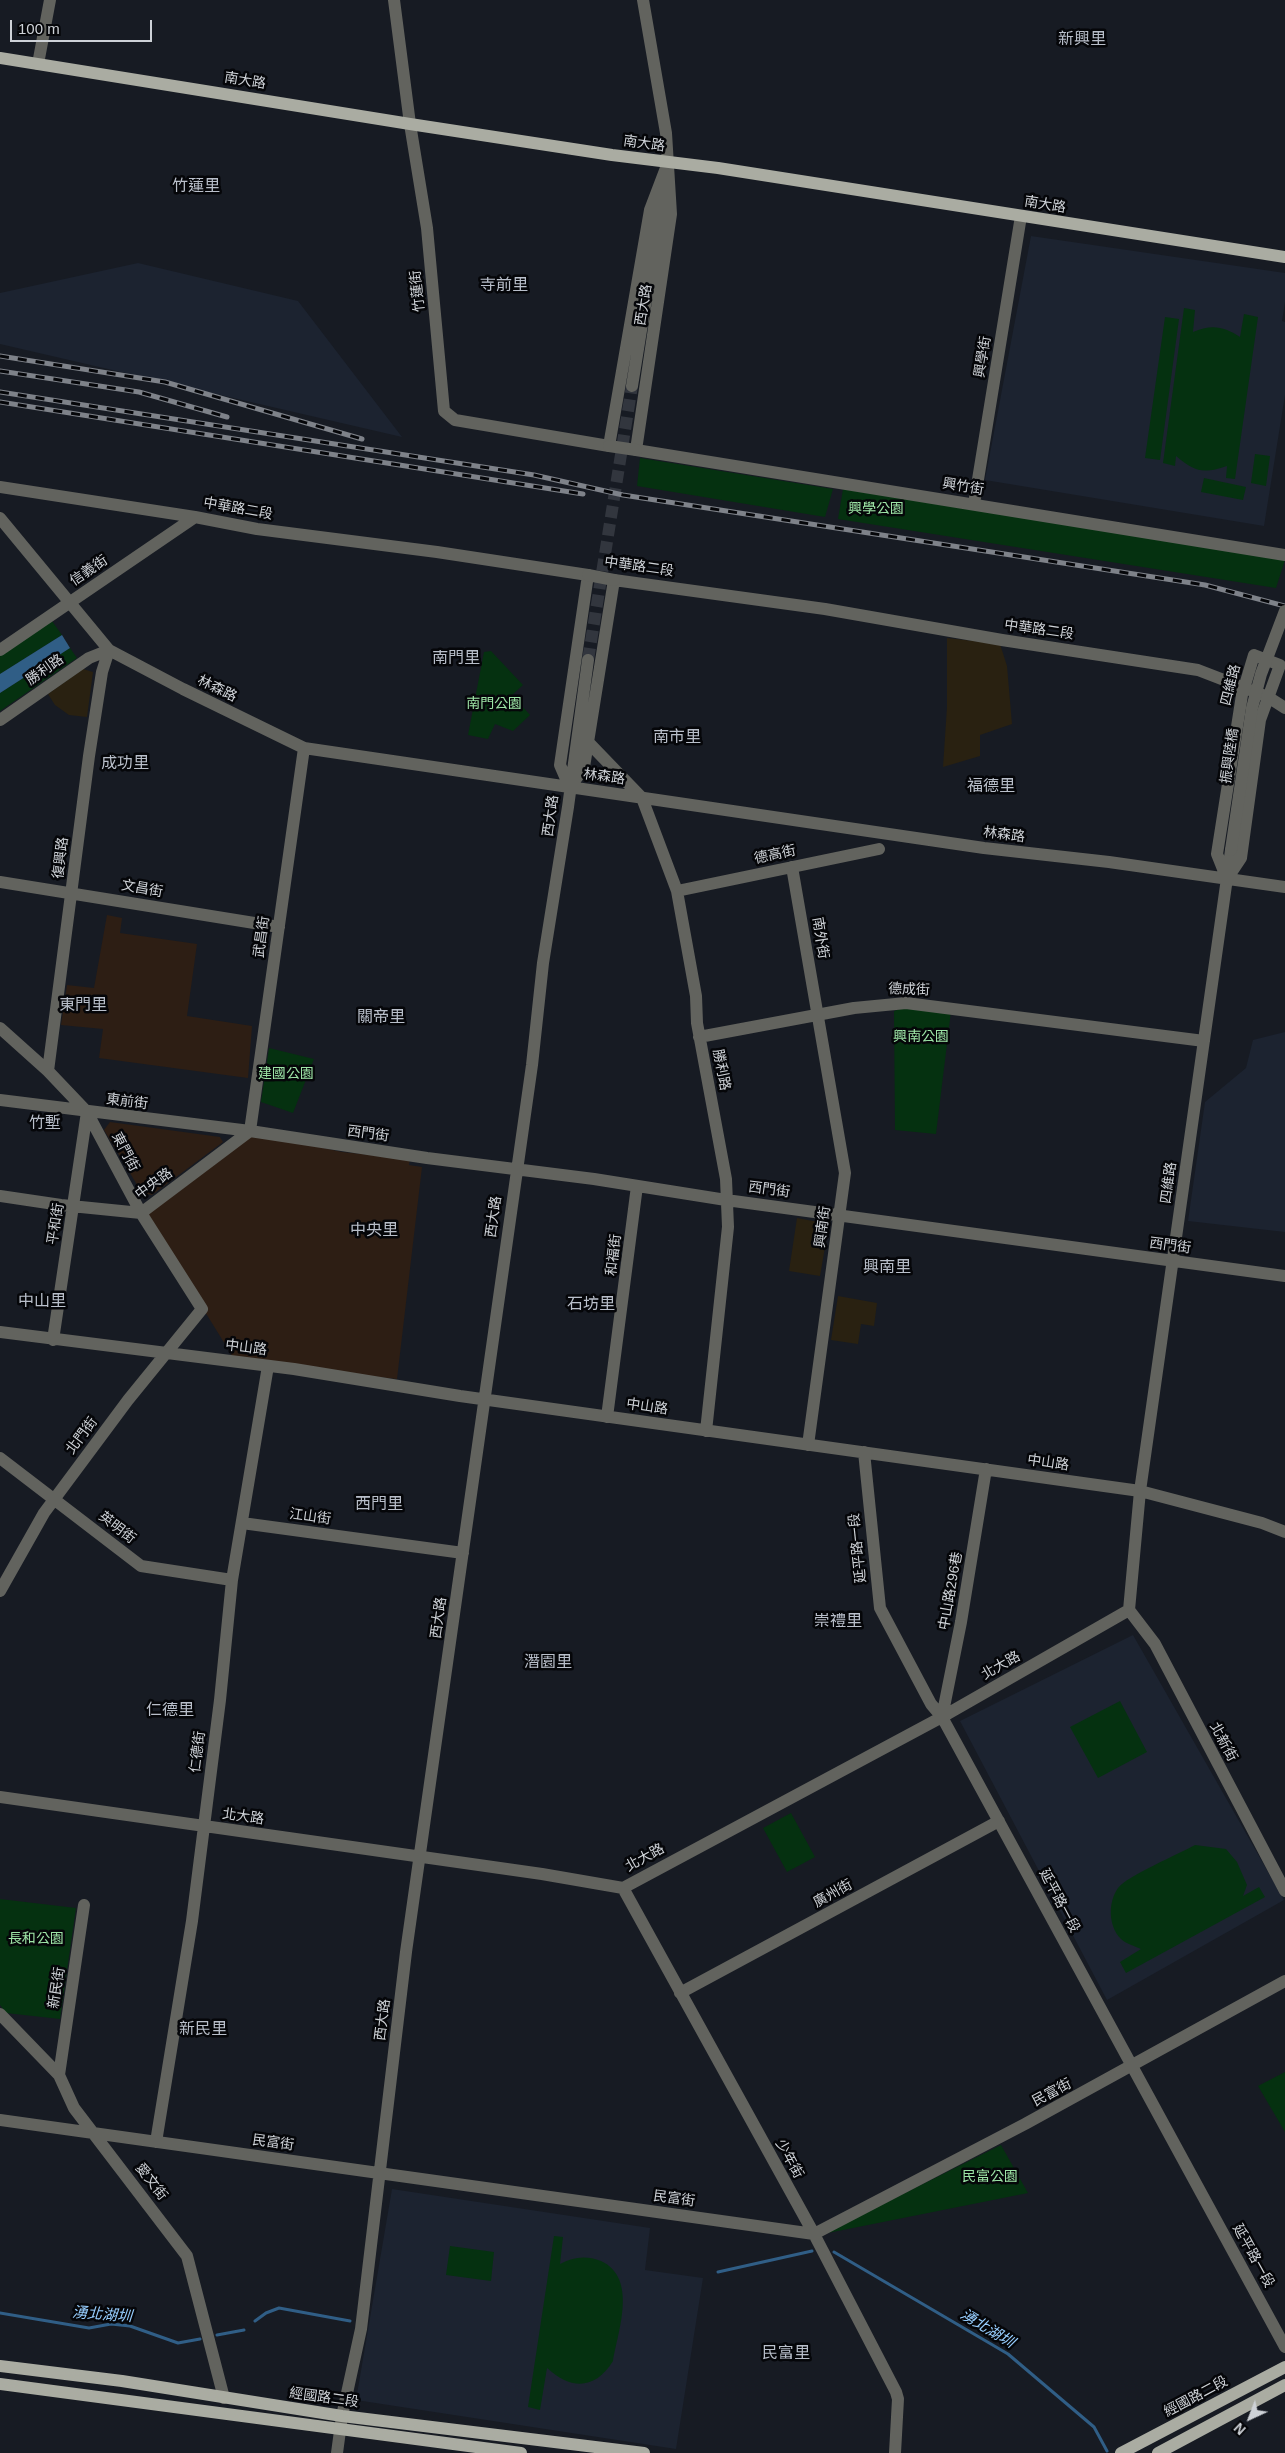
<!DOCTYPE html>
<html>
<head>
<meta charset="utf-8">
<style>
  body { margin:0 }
  #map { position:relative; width:1285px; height:2453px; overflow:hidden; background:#171b23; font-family:Helvetica,sans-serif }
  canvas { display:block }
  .north { position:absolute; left:1225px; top:2393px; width:50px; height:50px; -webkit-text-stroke:4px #050609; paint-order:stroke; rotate:223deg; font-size:14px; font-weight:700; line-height:20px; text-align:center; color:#ced2d7 }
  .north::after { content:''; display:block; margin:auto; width:18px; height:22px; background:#ced2d7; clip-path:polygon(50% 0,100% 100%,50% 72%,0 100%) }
  .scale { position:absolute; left:10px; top:20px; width:142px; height:22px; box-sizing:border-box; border:2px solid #ced2d7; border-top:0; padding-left:6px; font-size:15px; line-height:18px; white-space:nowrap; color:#ced2d7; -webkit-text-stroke:4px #050609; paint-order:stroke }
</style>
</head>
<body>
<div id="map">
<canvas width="1285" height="2453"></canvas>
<div class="north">N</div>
<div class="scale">100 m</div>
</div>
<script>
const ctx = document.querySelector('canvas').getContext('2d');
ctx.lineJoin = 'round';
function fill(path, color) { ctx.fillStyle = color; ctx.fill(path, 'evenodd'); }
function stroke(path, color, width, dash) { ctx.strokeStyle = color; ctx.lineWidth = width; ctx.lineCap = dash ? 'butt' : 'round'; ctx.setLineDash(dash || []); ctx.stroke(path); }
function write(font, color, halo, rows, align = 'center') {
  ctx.font = font + ' Helvetica,"Noto Sans TC",sans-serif'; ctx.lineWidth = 5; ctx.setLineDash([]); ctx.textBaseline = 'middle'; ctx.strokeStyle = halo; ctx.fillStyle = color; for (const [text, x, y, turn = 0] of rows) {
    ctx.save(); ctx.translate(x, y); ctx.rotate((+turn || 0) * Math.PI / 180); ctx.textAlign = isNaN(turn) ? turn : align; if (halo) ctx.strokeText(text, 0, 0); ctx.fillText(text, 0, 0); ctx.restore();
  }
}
const commercial = new Path2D(`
  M 107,915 L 122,918 L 120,933 L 197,944 L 187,1016 L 252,1026 L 248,1078 L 99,1058 L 103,1029 L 61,1025 L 67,985 L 94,988 Z
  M 110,1122 L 220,1137 L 223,1142 L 152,1195 L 142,1193 L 104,1130 Z
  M 250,1132 L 342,1152 L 410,1159 L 409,1165 L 422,1167 L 397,1379 L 236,1362 L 144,1213 Z`);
const built = new Path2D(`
  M 1031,236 L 1285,273 L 1285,302 L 1282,321 L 1285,322 L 1285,395 L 1264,526 L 985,480 Z
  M 138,263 L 298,301 L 402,437 L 0,344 L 0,293 Z
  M 1285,1032 L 1285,1232 L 1188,1221 L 1205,1102 L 1246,1068 L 1253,1040 Z
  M 1133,1635 L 1284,1900 L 1107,2000 L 960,1721 Z
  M 392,2189 L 650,2228 L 645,2270 L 703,2278 L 676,2449 L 356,2400 Z`);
const medical = new Path2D(`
  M 947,638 L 1000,644 L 1007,666 L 1012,724 L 980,735 L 980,756 L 943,767 L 947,707 Z
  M 83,669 L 93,672 L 87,717 L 69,715 L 55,705 L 48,694 Z
  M 797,1218 L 829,1224 L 820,1276 L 789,1271 Z
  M 838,1296 L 877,1303 L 874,1326 L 861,1324 L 858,1344 L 831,1340 Z`);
const green = new Path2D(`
  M 1184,308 L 1195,310 L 1193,332 C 1211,324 1224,326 1240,337 L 1244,314 L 1258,317 L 1235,479 L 1226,478 L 1227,466 C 1203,474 1195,472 1176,456 L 1175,466 L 1163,463 Z
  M 1165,317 L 1179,319 L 1160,460 L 1145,458 Z
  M 1255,454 L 1270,456 L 1266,486 L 1251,483 Z
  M 640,458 L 833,489 L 825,517 L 637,486 Z
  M 1204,478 L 1246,487 L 1243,500 L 1201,492 Z
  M 843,489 L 1285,560 L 1276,588 L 838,519 Z
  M 52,621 L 62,635 L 0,674 L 0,655 Z
  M 70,648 L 77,658 L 0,711 L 0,693 Z
  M 491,651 L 523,685 L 512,695 L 530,715 L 513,731 L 495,724 L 488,739 L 468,735 L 484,652 Z
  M 903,1008 L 951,1011 L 936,1134 L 895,1130 L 894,1011 Z
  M 269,1048 L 314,1059 L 293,1113 L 261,1102 Z
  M 1120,1701 L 1147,1752 L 1098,1778 L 1070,1727 Z
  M 791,1813 L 815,1857 L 787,1872 L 763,1828 Z
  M 1195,1845 L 1226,1849 L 1237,1862 L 1247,1885 L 1243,1896 L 1259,1887 L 1265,1897 L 1126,1973 L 1120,1962 L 1141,1949 C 1135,1946 1126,1944 1121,1939 C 1108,1926 1108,1902 1118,1888 C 1127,1876 1179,1854 1195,1845 Z
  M 0,1899 L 76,1908 L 60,2019 L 6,2013 L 0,2005 Z
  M 1285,2072 L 1285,2132 L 1258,2086 Z
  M 1001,2145 L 1028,2193 L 823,2234 Z
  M 554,2236 L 563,2237 L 560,2264 C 573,2257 586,2255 601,2261 C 638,2278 618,2331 613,2361 C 595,2390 571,2390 547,2368 L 540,2410 L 528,2407 Z
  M 450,2246 L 494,2252 L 491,2281 L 446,2275 Z`);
const water = new Path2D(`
  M 62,635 L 70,648 L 0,693 L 0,674 Z`);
const stream = new Path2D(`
  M 834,2252 L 1008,2354 L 1094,2427 L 1107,2451
  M 718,2272 L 812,2251
  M 0,2313 L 89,2328 L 111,2324 L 130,2326 L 178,2343 L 200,2339
  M 255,2321 L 266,2313 L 279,2308 L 350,2321
  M 217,2335 L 244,2330`);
const minorTunnel = new Path2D(`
  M 588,660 L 632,386`);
const minor = new Path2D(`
  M 394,0 L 410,124 L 427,228 L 444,411 L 455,420 L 609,446 L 650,210 L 666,168
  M 643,0 L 666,133 L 671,214 L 636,450 L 1285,555
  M 38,64 L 50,0
  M 632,386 L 664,188
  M 0,487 L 195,517 L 257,529 L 437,552 L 588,575 L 560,765 L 570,788
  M 974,504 L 1021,216
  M 0,518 L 109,650 L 183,689 L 304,748 L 984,848 L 1109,862 L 1285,887
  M 0,650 L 195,517
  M 1254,655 L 1280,665 L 1260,720 L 1241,858 L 1227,879 L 1217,854 L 1242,695 Z
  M 0,720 L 89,658 L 109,650
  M 588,742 L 642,798 L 677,891 L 696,996 L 697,1023 L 726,1179 L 728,1227 L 706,1431
  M 572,785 L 584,767 L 614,580 L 825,609 L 1002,640 L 1198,670 L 1268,697 L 1285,708
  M 792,867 L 845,1173 L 808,1445
  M 0,882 L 279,927
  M 677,891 L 879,849
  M 0,1028 L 48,1071 L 87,1112 L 141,1213 L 202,1309 L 128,1400 L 44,1513 L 0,1591
  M 699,1037 L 854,1008 L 906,1003 L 1204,1041
  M 48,1071 L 89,756 L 102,672 L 109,650
  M 0,1100 L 250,1131 L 427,1158 L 594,1179 L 726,1200 L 1285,1276
  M 250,1131 L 304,748
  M 0,1196 L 61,1205 L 141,1213 L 250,1131
  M 0,1332 L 294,1369 L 460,1396 L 1140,1491 L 1262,1523 L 1285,1532
  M 53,1340 L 87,1112
  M 607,1417 L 637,1186
  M 864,1452 L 880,1608 L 931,1704 L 942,1717 L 1285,2347
  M 0,1458 L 141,1566 L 232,1580
  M 242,1523 L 463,1553
  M 1129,1610 L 1140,1491 L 1231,850
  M 1129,1610 L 1155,1644 L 1285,1891
  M 942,1717 L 961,1622 L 986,1469
  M 0,1797 L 542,1874 L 623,1888 L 942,1717 L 1129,1610
  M 623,1888 L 814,2234 L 896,2392 L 898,2399 L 895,2453
  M 680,1993 L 999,1821
  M 0,2014 L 59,2075 L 74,2108 L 187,2256 L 224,2398
  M 59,2075 L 84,1905
  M 0,2120 L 814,2234 L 1025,2124 L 1285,1981
  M 156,2142 L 192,1921 L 220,1700 L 232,1580 L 268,1366
  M 337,2453 L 342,2416 L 361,2329 L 406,1952 L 532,1065 L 543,963 L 568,807 L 588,660`);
const major = new Path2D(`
  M 0,58 L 410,124 L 612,155 L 718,168 L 1285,257
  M 0,2366 L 122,2381 L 342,2416 L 644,2453
  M 0,2384 L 521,2453
  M 1121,2453 L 1285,2367
  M 1158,2453 L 1285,2385`);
const rail = new Path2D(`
  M 0,356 L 165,382 L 362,439
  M 0,371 L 139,392 L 227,417
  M 0,392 L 534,475 L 623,495 L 1205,585 L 1285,606
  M 0,402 L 583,494`);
const minorBridge = new Path2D(`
  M 609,446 L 636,450
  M 588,575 L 614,580
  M 1231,850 L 1252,708 L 1261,674 L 1285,611`);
const streetNames = [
  ["南大路",245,81,9],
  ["南大路",644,144,8],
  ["南大路",1045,205,9],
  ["竹蓮街",418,291,-96],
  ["西大路",644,305,-81],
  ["興學街",983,357,-81],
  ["興竹街",963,487,9],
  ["中華路二段",238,509,10],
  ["中華路二段",639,567,8],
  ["信義街",89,571,-34],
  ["中華路二段",1039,630,8],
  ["勝利路",45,670,-35],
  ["四維路",1231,685,-76],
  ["林森路",217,689,26],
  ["振興陸橋",1230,756,-82],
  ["林森路",604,777,8],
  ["西大路",551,816,-82],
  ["林森路",1004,835,7],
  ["德高街",775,855,-12],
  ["復興路",61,858,-83],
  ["文昌街",142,889,10],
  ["武昌街",262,937,-82],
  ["南外街",820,938,81],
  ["德成街",909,990,2],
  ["勝利路",721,1070,79],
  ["東前街",127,1102,7],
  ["西門街",368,1134,8],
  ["東門街",125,1152,62],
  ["四維路",1169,1183,-82],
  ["中央路",154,1184,-36],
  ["西門街",769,1190,8],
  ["西大路",494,1217,-82],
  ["平和街",56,1224,-81],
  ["興南街",823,1227,-82],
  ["西門街",1170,1246,8],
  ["和福街",614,1255,-83],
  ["中山路",246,1348,7],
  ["中山路",647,1407,8],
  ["北門街",82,1436,-53],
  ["中山路",1048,1463,8],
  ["江山街",310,1517,8],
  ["英明街",117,1528,38],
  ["延平路一段",858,1548,-96],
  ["中山路296巷",951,1591,-80],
  ["西大路",439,1618,-82],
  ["北大路",1001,1666,-30],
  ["北新街",1223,1742,62],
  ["仁德街",198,1752,-83],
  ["北大路",243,1817,8],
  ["北大路",645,1858,-29],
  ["廣州街",833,1894,-29],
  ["延平路一段",1059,1901,62],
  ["新民街",57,1988,-81],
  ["西大路",383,2020,-83],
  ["民富街",1052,2093,-28],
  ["民富街",273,2143,8],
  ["少年街",789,2159,61],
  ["愛文街",151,2182,52],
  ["民富街",674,2199,8],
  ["延平路一段",1253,2256,61],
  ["經國路二段",1196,2397,-28],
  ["經國路二段",324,2398,8]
];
const parkNames = [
  ["興學公園",876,509],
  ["南門公園",494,704],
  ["興南公園",921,1037],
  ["建國公園",286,1074],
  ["長和公園",36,1939],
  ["民富公園",990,2177]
];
const waterNames = [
  ["湧北湖圳",102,2315,4],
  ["湧北湖圳",987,2329,31]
];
const quarterNames = [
  ["新興里",1082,40],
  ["竹蓮里",196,187],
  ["寺前里",504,286],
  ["南門里",456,659],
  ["南市里",677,738],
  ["成功里",125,764],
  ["福德里",991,787],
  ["東門里",83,1006],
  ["關帝里",381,1018],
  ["竹塹",45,1124],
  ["中央里",374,1231],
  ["興南里",887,1268],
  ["中山里",42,1302],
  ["石坊里",591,1305],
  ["西門里",379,1505],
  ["崇禮里",838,1622],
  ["潛園里",548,1663],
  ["仁德里",170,1711],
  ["新民里",203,2030],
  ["民富里",786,2354]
];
fill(commercial, '#2d1e14');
fill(built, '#1c2330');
fill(medical, '#292111');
fill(green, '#053110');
fill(water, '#305e86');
stroke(stream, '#305e86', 3);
stroke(minorTunnel, '#32363e', 12, [12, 6]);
stroke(minor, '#62635e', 12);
stroke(major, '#aaaca2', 12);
stroke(rail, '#7e8289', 5);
stroke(rail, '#050609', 3, [9]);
stroke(minorBridge, '#62635e', 12);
write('14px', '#ced2d7', '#050609', streetNames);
write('14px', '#9de4a6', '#050609', parkNames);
write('italic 15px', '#97ceff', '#050609', waterNames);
write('16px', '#b9bfca', '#050609', quarterNames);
</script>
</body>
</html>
